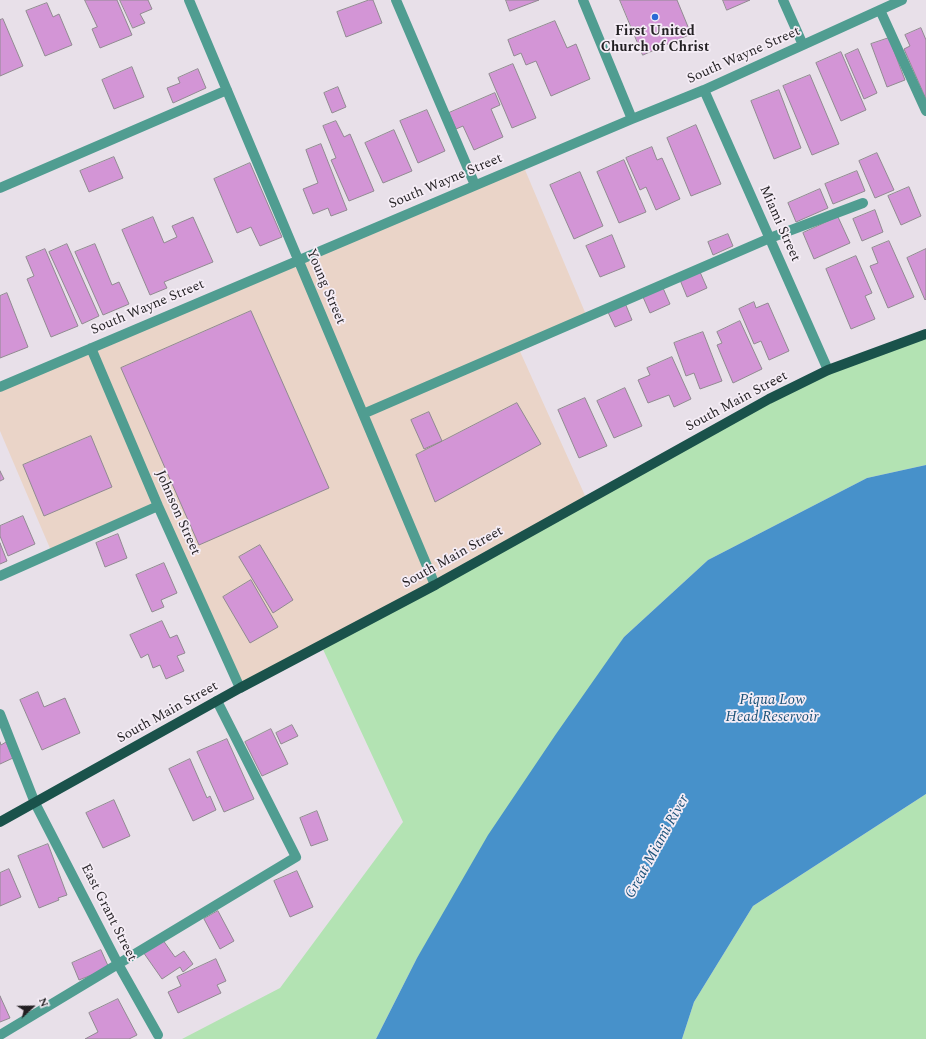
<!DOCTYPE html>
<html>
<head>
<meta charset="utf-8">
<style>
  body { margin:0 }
  #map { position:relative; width:926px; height:1039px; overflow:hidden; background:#e8e0e9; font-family:Spectral,serif }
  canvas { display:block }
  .north { position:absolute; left:12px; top:987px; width:40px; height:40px; -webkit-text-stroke:3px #f5edf6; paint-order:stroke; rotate:68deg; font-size:11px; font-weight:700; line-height:16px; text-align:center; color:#221f22 }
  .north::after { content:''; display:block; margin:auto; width:14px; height:18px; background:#221f22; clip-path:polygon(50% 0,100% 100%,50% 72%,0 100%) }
</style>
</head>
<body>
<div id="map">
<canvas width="926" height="1039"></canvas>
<div class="north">N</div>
</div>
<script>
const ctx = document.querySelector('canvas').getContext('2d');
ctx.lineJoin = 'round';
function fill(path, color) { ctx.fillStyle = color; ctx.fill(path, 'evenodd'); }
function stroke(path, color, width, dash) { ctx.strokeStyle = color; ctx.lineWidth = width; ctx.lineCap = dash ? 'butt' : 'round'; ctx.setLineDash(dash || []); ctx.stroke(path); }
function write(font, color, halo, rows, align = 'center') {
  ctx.font = font + ' Spectral,serif'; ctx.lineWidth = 3.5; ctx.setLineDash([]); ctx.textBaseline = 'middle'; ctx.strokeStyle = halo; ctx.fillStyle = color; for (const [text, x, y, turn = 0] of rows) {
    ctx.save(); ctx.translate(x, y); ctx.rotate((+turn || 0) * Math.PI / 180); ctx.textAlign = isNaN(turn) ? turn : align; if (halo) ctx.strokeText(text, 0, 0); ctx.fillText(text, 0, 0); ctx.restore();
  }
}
const commercial = new Path2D(`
  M 523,165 L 587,317 L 518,347 L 587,500 L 240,688 L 158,506 L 52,553 L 0,431 L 0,387 Z`);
const green = new Path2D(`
  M 926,334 L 926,465 L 867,478 L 708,560 L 624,637 L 417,958 L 376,1039 L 182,1039 L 280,988 L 403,822 L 321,645 L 769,399 Z
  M 926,794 L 926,1039 L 682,1039 L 694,1002 L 753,906 Z`);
const water = new Path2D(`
  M 926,465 L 926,794 L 753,906 L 694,1002 L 682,1039 L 376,1039 L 417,958 L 488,835 L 556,734 L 624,637 L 708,560 L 867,478 Z`);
const building = new Path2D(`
  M 85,0 L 117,0 L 132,35 L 100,48 L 92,29 L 97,27 Z
  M 120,0 L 148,0 L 152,9 L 140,14 L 145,23 L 133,28 Z
  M 369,0 L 373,0 L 382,23 L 346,37 L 337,12 Z
  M 506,0 L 539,0 L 510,11 Z
  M 620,0 L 677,0 L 691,34 L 643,55 Z
  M 723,0 L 750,0 L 727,10 Z
  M 47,3 L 53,17 L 59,14 L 72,45 L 45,56 L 26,11 Z
  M 3,19 L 23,66 L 0,76 L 0,20 Z
  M 555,21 L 567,48 L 576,44 L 590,79 L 551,96 L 536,61 L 526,65 L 521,53 L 514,56 L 508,40 Z
  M 921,28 L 926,40 L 926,99 L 904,49 L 910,46 L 905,35 Z
  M 889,38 L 905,80 L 887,87 L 871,44 Z
  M 858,49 L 877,93 L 864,99 L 845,55 Z
  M 841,52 L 866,110 L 841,121 L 816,63 Z
  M 513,64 L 536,118 L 512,128 L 489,74 Z
  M 132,67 L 144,97 L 114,109 L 102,80 Z
  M 198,69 L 206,88 L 173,103 L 167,88 L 180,83 L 178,78 Z
  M 810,75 L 839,144 L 812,155 L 783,86 Z
  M 338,87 L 346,107 L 332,113 L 324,93 Z
  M 779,90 L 801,148 L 774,159 L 751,101 Z
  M 495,93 L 500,105 L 491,109 L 503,137 L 474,150 L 463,126 L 456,129 L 449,113 Z
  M 427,110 L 445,151 L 418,163 L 400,121 Z
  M 336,121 L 344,137 L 350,134 L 374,191 L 349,201 L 331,160 L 336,158 L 323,126 Z
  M 696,125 L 721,184 L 691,196 L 667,138 Z
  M 394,130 L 412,171 L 383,183 L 365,143 Z
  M 321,144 L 347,210 L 331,216 L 328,208 L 313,214 L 303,189 L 318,183 L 306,150 Z
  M 652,147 L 657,160 L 662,158 L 680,199 L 656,210 L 646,187 L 640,190 L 626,158 Z
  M 877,153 L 894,190 L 875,198 L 859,161 Z
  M 114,157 L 123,178 L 89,192 L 80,171 Z
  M 624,160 L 646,212 L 619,223 L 597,172 Z
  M 250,163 L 282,237 L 260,246 L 251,227 L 237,233 L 214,179 Z
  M 857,171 L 865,191 L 833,204 L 825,184 Z
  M 580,172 L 603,226 L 574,239 L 550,185 Z
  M 909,187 L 921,216 L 901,225 L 888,196 Z
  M 820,189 L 828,208 L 796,222 L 788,203 Z
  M 875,210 L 883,232 L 862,241 L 853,219 Z
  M 153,217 L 164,243 L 177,237 L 172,226 L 193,217 L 213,262 L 164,282 L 167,288 L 150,295 L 122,230 Z
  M 838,217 L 850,243 L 814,259 L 803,233 Z
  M 728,234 L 733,246 L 713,255 L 708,242 Z
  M 612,235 L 625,267 L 600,277 L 586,246 Z
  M 889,241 L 914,297 L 888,308 L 870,266 L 878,263 L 872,248 Z
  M 67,244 L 99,316 L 82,324 L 49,252 Z
  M 95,244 L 112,285 L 119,282 L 129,304 L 103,315 L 75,252 Z
  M 45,249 L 78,326 L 51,337 L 27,279 L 34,276 L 26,257 Z
  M 926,249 L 926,299 L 925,300 L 907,258 Z
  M 856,256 L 872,293 L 865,296 L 875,319 L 851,329 L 826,269 Z
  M 700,272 L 707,288 L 687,297 L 680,280 Z
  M 663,288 L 670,304 L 650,313 L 643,297 Z
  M 7,293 L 28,347 L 0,358 L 0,296 Z
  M 754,302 L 756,308 L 768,303 L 789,351 L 769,360 L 761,341 L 754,344 L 739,309 Z
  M 625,303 L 632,320 L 615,327 L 607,310 Z
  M 251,311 L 329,488 L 199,545 L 121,368 Z
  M 740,321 L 762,369 L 733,383 L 717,345 L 722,343 L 717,332 Z
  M 703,332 L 722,381 L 700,389 L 694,373 L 686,376 L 674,343 Z
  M 672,357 L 691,399 L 674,407 L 669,395 L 648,403 L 638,380 L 650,375 L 647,368 Z
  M 625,388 L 642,426 L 614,438 L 597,401 Z
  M 585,398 L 607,446 L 579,458 L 558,410 Z
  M 517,403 L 541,444 L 435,502 L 416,455 Z
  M 429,412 L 442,441 L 424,449 L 411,420 Z
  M 91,436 L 112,487 L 44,516 L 23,465 Z
  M 0,471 L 4,479 L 0,481 Z
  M 23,516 L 35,544 L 8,556 L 0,536 L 0,526 Z
  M 118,534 L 127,558 L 105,567 L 96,543 Z
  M 0,543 L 7,561 L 0,564 Z
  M 260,545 L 293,600 L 273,613 L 239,557 Z
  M 164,563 L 177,593 L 161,600 L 164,607 L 152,612 L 136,575 Z
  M 251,580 L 278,627 L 250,643 L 223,597 Z
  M 162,621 L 170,638 L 177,635 L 185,653 L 177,656 L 184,671 L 166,679 L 160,665 L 153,668 L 148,654 L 141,658 L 130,635 Z
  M 38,692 L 44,707 L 65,698 L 80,733 L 42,750 L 20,700 Z
  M 292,725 L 298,736 L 281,744 L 276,733 Z
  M 271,729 L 288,764 L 262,776 L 245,742 Z
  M 227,739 L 254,799 L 224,812 L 197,752 Z
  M 0,742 L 1,745 L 6,742 L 13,758 L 0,764 Z
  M 190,759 L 207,798 L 210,796 L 216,810 L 193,821 L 169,769 Z
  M 114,800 L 130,836 L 103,848 L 86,813 Z
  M 317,811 L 328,840 L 311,846 L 300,818 Z
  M 48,844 L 67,895 L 58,898 L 59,900 L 39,908 L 18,856 Z
  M 9,869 L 21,897 L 0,906 L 0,873 Z
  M 297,871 L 313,907 L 290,917 L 274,881 Z
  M 218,911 L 234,941 L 220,949 L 204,919 Z
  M 160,936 L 175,957 L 184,951 L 193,964 L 183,972 L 180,967 L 162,979 L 141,949 Z
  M 101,950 L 109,968 L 79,980 L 72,963 Z
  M 216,959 L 226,981 L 217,985 L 221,993 L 178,1013 L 168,992 L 181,986 L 177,977 Z
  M 0,996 L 10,1018 L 0,1022 Z
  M 118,999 L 137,1035 L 129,1039 L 85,1039 L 98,1032 L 89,1013 Z`);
const minor = new Path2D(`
  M 189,0 L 435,585
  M 396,0 L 475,185
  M 583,0 L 632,119
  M 783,0 L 803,45
  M 880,10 L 926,111
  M 704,90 L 828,370
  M 0,188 L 227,90
  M 91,348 L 158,506 L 240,688
  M 0,387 L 632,119 L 704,90 L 902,0
  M 363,414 L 770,238 L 863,203
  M 0,576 L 158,506
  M 0,714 L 35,803 L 118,964 L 158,1035
  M 0,1035 L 296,857 L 217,701`);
const major = new Path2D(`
  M 0,822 L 240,688 L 435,585 L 769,399 L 828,370 L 926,334`);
const markers = [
  [655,17,4,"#2a69d6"]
];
const poiNames = [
  ["First United",655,32],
  ["Church of Christ",655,48]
];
const streetNames = [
  ["South Wayne Street",744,56,-24],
  ["South Wayne Street",446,182,-23],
  ["Miami Street",779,224,66],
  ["Young Street",325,287,67],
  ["South Wayne Street",148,308,-23],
  ["South Main Street",737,402,-28],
  ["Johnson Street",177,513,66],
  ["South Main Street",453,558,-29],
  ["South Main Street",168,713,-29],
  ["East Grant Street",108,913,63]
];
const waterNames = [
  ["Piqua Low",772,701],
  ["Head Reservoir",772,718],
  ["Great Miami River",658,847,-61]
];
fill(commercial, '#ead4c8');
fill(green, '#b3e3b3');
fill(water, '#4791ca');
fill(building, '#d395d6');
stroke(building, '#918a91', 1);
stroke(minor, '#509d91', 10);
stroke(major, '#1a524b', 10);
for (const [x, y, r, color] of markers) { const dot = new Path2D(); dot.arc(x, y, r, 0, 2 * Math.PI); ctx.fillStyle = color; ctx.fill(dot); stroke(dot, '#f5edf6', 1.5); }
write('bold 14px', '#221f22', '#f5edf6', poiNames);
write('14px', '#221f22', '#f5edf6', streetNames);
write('italic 15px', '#1d537a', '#f5edf6', waterNames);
</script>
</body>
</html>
